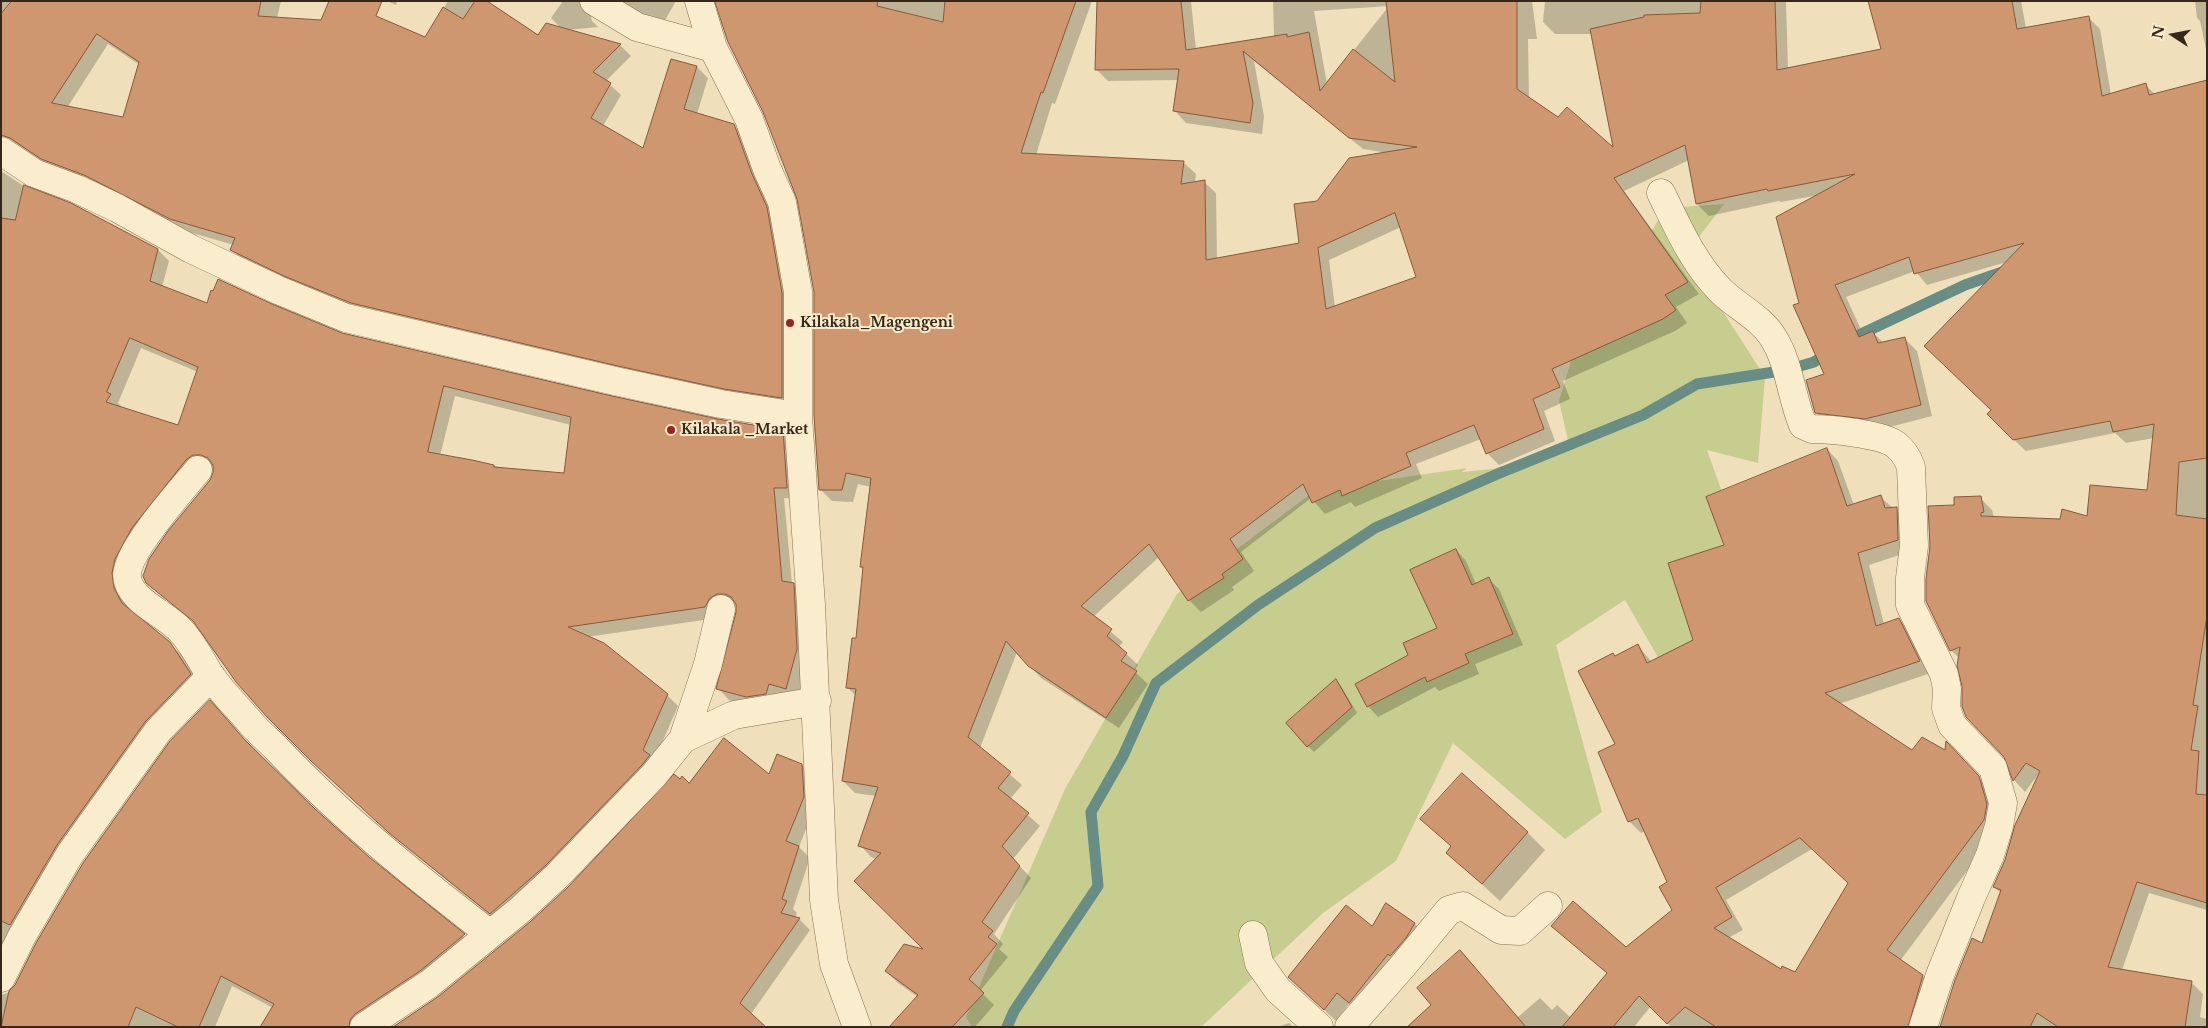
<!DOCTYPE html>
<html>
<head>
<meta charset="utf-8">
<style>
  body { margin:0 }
  #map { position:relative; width:2208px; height:1028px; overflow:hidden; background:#efe0bb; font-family:"Libre Baskerville",serif }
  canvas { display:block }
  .frame { position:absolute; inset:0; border:2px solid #35271a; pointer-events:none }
  .north { position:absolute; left:2148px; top:10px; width:50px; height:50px; -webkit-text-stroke:4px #f6eacb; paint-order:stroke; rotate:281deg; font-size:14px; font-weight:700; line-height:20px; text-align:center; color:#35271a }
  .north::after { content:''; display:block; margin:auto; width:18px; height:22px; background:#35271a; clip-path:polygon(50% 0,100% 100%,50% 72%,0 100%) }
</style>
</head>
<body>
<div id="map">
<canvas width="2208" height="1028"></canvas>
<div class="frame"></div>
<div class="north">N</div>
</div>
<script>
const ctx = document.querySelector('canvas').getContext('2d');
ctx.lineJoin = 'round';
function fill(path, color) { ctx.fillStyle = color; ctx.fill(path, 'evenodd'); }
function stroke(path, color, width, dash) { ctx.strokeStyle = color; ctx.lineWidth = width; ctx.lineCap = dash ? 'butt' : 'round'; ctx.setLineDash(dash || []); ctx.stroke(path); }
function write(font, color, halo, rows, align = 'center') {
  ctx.font = font + ' "Libre Baskerville",serif'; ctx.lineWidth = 4; ctx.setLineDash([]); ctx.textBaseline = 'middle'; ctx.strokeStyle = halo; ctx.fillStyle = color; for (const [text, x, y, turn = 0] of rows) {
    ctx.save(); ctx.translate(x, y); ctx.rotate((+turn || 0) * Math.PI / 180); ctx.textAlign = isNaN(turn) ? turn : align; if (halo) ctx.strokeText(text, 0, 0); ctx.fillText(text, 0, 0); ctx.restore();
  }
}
const green = new Path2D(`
  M 1724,204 L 1686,254 L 1765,377 L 1758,463 L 1707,450 L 1786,671 L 1678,692 L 1625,600 L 1556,645 L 1602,812 L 1565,839 L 1453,743 L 1396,861 L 1323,913 L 1201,1027 L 972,1027 L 966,1017 L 1065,789 L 1177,594 L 1316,490 L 1467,468 L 1462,472 L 1493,469 L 1569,445 L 1559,401 L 1574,351 L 1622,282 L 1665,208 Z`);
const shadow = new Path2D(`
  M 1,1 L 281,1 L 277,18 L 426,39 L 448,1 L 485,1 L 539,36 L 561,28 L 551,18 L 563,1 L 596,1 L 590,13 L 592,21 L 598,27 L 567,30 L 620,45 L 631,56 L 606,81 L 621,95 L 603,126 L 644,150 L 697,67 L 708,78 L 697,114 L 734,125 L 745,137 L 778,219 L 793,305 L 793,408 L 363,314 L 243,261 L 232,250 L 234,245 L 182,230 L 1,151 ZM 108,44 L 140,65 L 124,118 L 67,108 Z
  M 387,1 L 397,1 L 396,5 Z
  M 619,1 L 676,1 L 664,22 L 655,23 Z
  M 717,1 L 1092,1 L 1055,104 L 1052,103 L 1036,155 L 1184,163 L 1196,174 L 1195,183 L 1204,182 L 1216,193 L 1217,260 L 1300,244 L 1318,203 L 1388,153 L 1363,149 L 1254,61 L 1264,116 L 1262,134 L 1186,123 L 1175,111 L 1179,80 L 1108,81 L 1096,69 L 1098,1 L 1191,1 L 1196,50 L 1274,38 L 1273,1 L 1532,1 L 1537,39 L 1528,39 L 1529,98 L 1559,119 L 1615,151 L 1592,34 L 1555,34 L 1543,22 L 1545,1 L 1786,1 L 1788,69 L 1883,50 L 1869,1 L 2021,1 L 2026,28 L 2088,17 L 2100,29 L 2111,95 L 2145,85 L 2155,94 L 2207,81 L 2207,910 L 2149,893 L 2122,970 L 2191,982 L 2203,994 L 2200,1017 L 2207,1019 L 2207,1027 L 1941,1027 L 1983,945 L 2001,893 L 1994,887 L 2040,772 L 2025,792 L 2014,780 L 2005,757 L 1964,686 L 1960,659 L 1951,650 L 1955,506 L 1980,498 L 1992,510 L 1994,517 L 2061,520 L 2089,517 L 2148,491 L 2154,438 L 2126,443 L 2115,433 L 2026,451 L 2013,439 L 1993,411 L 2007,262 L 1927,285 L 1915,271 L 1846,297 L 1864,336 L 1873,333 L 1884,343 L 1905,339 L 1917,351 L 1932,416 L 1878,430 L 1829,425 L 1817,413 L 1826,375 L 1801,303 L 1819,195 L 1781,202 L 1779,201 L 1709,216 L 1697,204 L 1689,160 L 1624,191 L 1699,294 L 1676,307 L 1687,323 L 1675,331 L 1563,381 L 1570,399 L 1544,411 L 1555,441 L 1499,465 L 1487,453 L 1481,439 L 1416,464 L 1422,478 L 1355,507 L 1351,502 L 1325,514 L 1311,498 L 1241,552 L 1254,571 L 1232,587 L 1234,590 L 1201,612 L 1189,600 L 1159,557 L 1093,617 L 1123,642 L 1119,647 L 1138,665 L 1134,671 L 1148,684 L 1119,728 L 1041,678 L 1017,652 L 980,748 L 1022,785 L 1010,799 L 1040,826 L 1013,859 L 1031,878 L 994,934 L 1003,944 L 999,949 L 1008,957 L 980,991 L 994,1005 L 975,1027 L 897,1027 L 918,997 L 898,983 L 886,971 L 927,951 L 877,859 L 871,857 L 860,845 L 876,796 L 855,793 L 843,781 L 856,696 L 847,687 L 857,641 L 864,569 L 862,567 L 871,487 L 858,484 L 853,502 L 832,501 L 820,489 L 815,292 L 799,199 L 764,112 ZM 1389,6 L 1327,84 L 1314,11 ZM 1401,227 L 1418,278 L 1335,307 L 1329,260 Z
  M 2195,1 L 2207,1 L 2207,54 L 2200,21 L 2197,18 Z
  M 1,171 L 25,187 L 158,250 L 169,261 L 162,287 L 207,305 L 272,306 L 342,334 L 717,420 L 783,431 L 794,442 L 798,499 L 784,498 L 792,584 L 805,596 L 808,661 L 797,700 L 758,708 L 729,700 L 718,688 L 738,612 L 737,605 L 729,605 L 717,618 L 587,637 L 667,695 L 678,706 L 654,761 L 502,925 L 402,844 L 325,773 L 197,625 L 147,582 L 211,481 L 215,473 L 214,466 L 203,466 L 179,493 L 125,601 L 131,612 L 181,654 L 202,686 L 1,976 ZM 141,348 L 198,372 L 179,427 L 120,408 L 121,406 L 118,403 ZM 455,396 L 571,425 L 565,475 L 521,471 L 440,456 Z
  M 1827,449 L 1838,461 L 1854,505 L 1880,497 L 1908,520 L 1909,552 L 1869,565 L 1884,624 L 1898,619 L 1910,631 L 1931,673 L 1839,704 L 1912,752 L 1946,752 L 1958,755 L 1990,789 L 1996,832 L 1900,961 L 1923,976 L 1935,988 L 1922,1027 L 1671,1027 L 1651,1006 L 1634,1027 L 1409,1027 L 1433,1005 L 1460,952 L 1518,1017 L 1540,998 L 1552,1010 L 1557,1005 L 1571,1018 L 1608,974 L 1553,926 L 1626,948 L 1673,911 L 1669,883 L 1645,831 L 1641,833 L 1629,821 L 1616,745 L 1615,657 L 1638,646 L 1652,662 L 1694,641 L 1725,545 ZM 1812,849 L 1850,884 L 1795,974 L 1782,971 L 1728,938 L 1743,930 L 1726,900 Z
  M 1456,550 L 1466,561 L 1476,584 L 1489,579 L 1499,589 L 1523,645 L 1475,664 L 1479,674 L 1439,691 L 1435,687 L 1378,717 L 1368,706 L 1410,656 L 1438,629 Z
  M 1336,680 L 1341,686 L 1357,713 L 1314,752 L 1308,746 Z
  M 254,750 L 315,810 L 368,858 L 475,946 L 365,1027 L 262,1027 L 273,1008 L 232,986 L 215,1027 L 1,1027 L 1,995 L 10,992 Z
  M 802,765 L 813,777 L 814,808 L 799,847 L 810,858 L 793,909 L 797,913 L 795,917 L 799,919 L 810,930 L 751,1014 L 438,998 L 531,923 L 689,784 L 769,776 Z
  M 1422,819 L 1527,832 L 1545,850 L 1500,901 L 1448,853 L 1452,847 Z
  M 1415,924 L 1426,935 L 1361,1014 L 1349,1004 L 1336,1021 L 1301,988 L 1372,928 Z
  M 1289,1023 L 1293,1027 L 1278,1027 Z`);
const stream = new Path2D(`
  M 1844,342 L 1965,285 L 2005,271
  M 1007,1027 L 1014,1011 L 1098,886 L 1091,812 L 1123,756 L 1156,683 L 1258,605 L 1375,528 L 1495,475 L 1643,415 L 1697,384 L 1787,370 L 1814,362 L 1829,352`);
const building = new Path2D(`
  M 12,1 L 261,1 L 258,16 L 321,20 L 329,1 L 382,1 L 376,16 L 425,37 L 443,7 L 463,19 L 475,1 L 487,1 L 538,35 L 546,23 L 621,44 L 593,72 L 611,83 L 591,118 L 643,148 L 671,59 L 697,66 L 684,109 L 734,124 L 752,174 L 767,207 L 782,293 L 782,398 L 724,389 L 618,366 L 351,303 L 284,276 L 230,250 L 235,238 L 170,219 L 84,175 L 41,159 L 10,138 L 1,135 L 1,14 ZM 97,34 L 139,62 L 123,117 L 52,103 Z
  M 715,1 L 878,1 L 877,6 L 943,22 L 945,1 L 1076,1 L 1043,93 L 1041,92 L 1021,153 L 1184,161 L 1181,184 L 1205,180 L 1206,260 L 1299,243 L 1294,204 L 1317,201 L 1349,158 L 1417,147 L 1349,138 L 1243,51 L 1253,103 L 1250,123 L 1173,111 L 1179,69 L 1095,70 L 1097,1 L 1181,1 L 1186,50 L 1287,34 L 1287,37 L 1309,32 L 1320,91 L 1353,49 L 1395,82 L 1386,1 L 1517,1 L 1517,89 L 1558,117 L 1567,107 L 1613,147 L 1590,29 L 1644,17 L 1644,15 L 1700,13 L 1701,1 L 1775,1 L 1777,70 L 1881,49 L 1868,1 L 2012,1 L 2017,29 L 2089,16 L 2102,96 L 2146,83 L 2149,95 L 2207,80 L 2207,458 L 2179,462 L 2176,515 L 2207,519 L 2207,616 L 2193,705 L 2198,706 L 2191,750 L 2199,751 L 2196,794 L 2207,795 L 2207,903 L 2137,882 L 2108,967 L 2192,981 L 2185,1027 L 2058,1027 L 2037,1013 L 2030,1027 L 1940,1027 L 1955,980 L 1972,938 L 1982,943 L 2001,890 L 1993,887 L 2005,860 L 2015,825 L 2040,771 L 2026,763 L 2013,781 L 2004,757 L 1966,717 L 1962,706 L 1962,686 L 1957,666 L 1960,647 L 1950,651 L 1926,601 L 1926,579 L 1930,546 L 1928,506 L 1954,505 L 1954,497 L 1981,496 L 1984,512 L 1981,513 L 1981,516 L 2060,519 L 2062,509 L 2087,516 L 2090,485 L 2147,490 L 2154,424 L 2113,432 L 2110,421 L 2013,440 L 1987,414 L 1991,410 L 1924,346 L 2024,243 L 1914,274 L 1909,257 L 1835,285 L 1859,337 L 1873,331 L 1878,343 L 1905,337 L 1921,405 L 1865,419 L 1815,413 L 1806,380 L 1824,374 L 1793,305 L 1799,303 L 1776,217 L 1855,174 L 1768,191 L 1767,189 L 1696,204 L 1685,145 L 1614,178 L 1688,282 L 1665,295 L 1676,310 L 1663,319 L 1552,369 L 1560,387 L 1533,399 L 1544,429 L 1486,454 L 1474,425 L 1406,453 L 1411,466 L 1342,496 L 1340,490 L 1312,503 L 1303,484 L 1230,539 L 1243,559 L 1222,574 L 1224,578 L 1188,601 L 1149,544 L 1081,606 L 1112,629 L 1107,636 L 1127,653 L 1121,661 L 1137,671 L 1106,718 L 1028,666 L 1006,641 L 968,737 L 1011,772 L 998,788 L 1029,813 L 1002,846 L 1020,866 L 982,922 L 993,931 L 988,937 L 997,944 L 969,979 L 984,993 L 952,1027 L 889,1027 L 918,995 L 885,971 L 904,944 L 923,949 L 854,881 L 881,853 L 858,846 L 878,787 L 842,781 L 856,689 L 846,688 L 852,638 L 856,638 L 863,567 L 860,567 L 871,478 L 846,473 L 842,490 L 819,490 L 814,415 L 814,292 L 797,199 L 763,112 L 728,42 ZM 1395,213 L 1416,277 L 1326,309 L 1318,248 Z
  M 24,185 L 71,203 L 158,249 L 150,281 L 207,303 L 211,290 L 213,291 L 218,279 L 272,304 L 342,333 L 612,396 L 718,419 L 783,430 L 787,488 L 774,488 L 782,581 L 794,583 L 797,649 L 786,689 L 769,684 L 766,694 L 746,697 L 716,689 L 736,612 L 736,604 L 731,597 L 725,594 L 717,594 L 710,598 L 705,607 L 568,627 L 604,643 L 668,694 L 643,750 L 650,755 L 642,765 L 546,865 L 490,914 L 389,833 L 312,762 L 267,717 L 236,682 L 193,621 L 146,583 L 143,576 L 149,559 L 168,531 L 210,480 L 213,473 L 213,465 L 208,458 L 201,455 L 193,455 L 186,460 L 132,528 L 115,559 L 112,573 L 114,588 L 122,603 L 170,642 L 191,674 L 145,722 L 57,845 L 10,925 L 1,921 L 1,218 L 15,220 ZM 130,338 L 198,367 L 178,425 L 106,402 L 111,394 L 107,392 ZM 444,386 L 571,417 L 564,473 L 494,467 L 494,465 L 472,460 L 428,452 Z
  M 1827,448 L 1847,506 L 1881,495 L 1885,508 L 1897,507 L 1898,540 L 1858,553 L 1876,626 L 1899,618 L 1920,661 L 1825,693 L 1912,750 L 1922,737 L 1945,750 L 1946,741 L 1979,776 L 1987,804 L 1984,820 L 1887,950 L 1923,975 L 1908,1027 L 1716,1027 L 1685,1007 L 1667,1024 L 1639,996 L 1613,1027 L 1562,1027 L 1607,973 L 1551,926 L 1573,901 L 1626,947 L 1672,910 L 1659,887 L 1667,882 L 1638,818 L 1628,822 L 1598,752 L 1615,744 L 1578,671 L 1613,653 L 1615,656 L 1638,644 L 1647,663 L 1693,640 L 1668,563 L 1724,545 L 1706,497 ZM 1800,838 L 1848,883 L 1795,972 L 1782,966 L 1781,969 L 1714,928 L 1732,917 L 1716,888 Z
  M 1456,549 L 1472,585 L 1489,577 L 1513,634 L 1465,654 L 1469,663 L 1427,682 L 1425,677 L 1367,707 L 1355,684 L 1408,655 L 1403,643 L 1437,628 L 1410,570 Z
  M 1336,679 L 1352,707 L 1307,747 L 1286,723 Z
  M 210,700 L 244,739 L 315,809 L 369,857 L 465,934 L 420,971 L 355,1014 L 350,1020 L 349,1027 L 260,1027 L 274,1004 L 221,976 L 199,1027 L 178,1027 L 136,1007 L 128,1027 L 1,1027 L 9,991 L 15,985 L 36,943 L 83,863 L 170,741 Z
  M 724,738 L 769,774 L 777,754 L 802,764 L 804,797 L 786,841 L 799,846 L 782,899 L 787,901 L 781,913 L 800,918 L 740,1003 L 766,1027 L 393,1027 L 439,996 L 530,922 L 568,887 L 674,774 L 680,779 L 682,776 L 689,783 Z
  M 1462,773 L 1528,832 L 1482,884 L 1446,853 L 1451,846 L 1420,819 Z
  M 1386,903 L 1415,923 L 1406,938 L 1390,956 L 1388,954 L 1349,1003 L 1337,993 L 1324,1010 L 1288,977 L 1346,905 L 1372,926 Z
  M 1460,950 L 1526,1027 L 1407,1027 L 1431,1005 L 1417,988 Z`);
const minor = new Path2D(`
  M 594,1 L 637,27 L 713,48
  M 699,1 L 713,48 L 749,119 L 767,169 L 782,202 L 798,292 L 798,416 L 811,605 L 824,900 L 834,964 L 857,1027
  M 1,151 L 34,173 L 77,189 L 117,208 L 191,249 L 278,290 L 346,318 L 615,381 L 721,404 L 798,416
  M 1661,193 C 1678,227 1693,263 1720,290 C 1737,307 1762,318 1774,339 C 1790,365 1791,397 1803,425 L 1812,429 C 1830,429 1883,434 1896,445 C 1903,450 1908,459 1911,467 L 1914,546 L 1910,578 L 1910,605 L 1944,674 L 1947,689 L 1946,708 L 1952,725 L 1993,768 L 2003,803 L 1999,826 L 1990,855 L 1971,898 L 1940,975 L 1923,1027
  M 198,470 C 181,491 126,551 127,576 C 128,600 166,614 181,631 C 193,644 201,660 210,675 C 221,691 236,706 249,721 C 257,731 267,739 276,748 C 341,817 415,876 490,934
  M 683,739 L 734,715 L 817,701
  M 1253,935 L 1259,963 L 1278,990 L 1319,1027
  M 1,978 L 22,936 L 70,854 L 158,731 L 211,676
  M 364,1027 L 429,984 L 520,910 L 557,876 L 654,775 L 683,739 L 708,664 L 721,609
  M 1349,1027 L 1401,968 L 1449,910 L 1463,906 L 1501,930 L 1520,931 L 1548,906`);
const markers = [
  [790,323,5,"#982223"],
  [671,430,5,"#982223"]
];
const poiNames = [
  ["Kilakala_Magengeni",800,323],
  ["Kilakala _Market",681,430]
];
fill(green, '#c6cd8f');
fill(shadow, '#0003');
stroke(stream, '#678d84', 11);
fill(building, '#cf976f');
stroke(building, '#875839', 1);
stroke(minor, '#876f54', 29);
stroke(minor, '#faedce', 28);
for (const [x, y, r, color] of markers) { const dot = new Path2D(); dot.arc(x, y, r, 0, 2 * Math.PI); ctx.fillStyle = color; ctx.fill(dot); stroke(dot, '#f6eacb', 2); }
write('bold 14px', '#35271a', '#f6eacb', poiNames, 'left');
</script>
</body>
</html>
